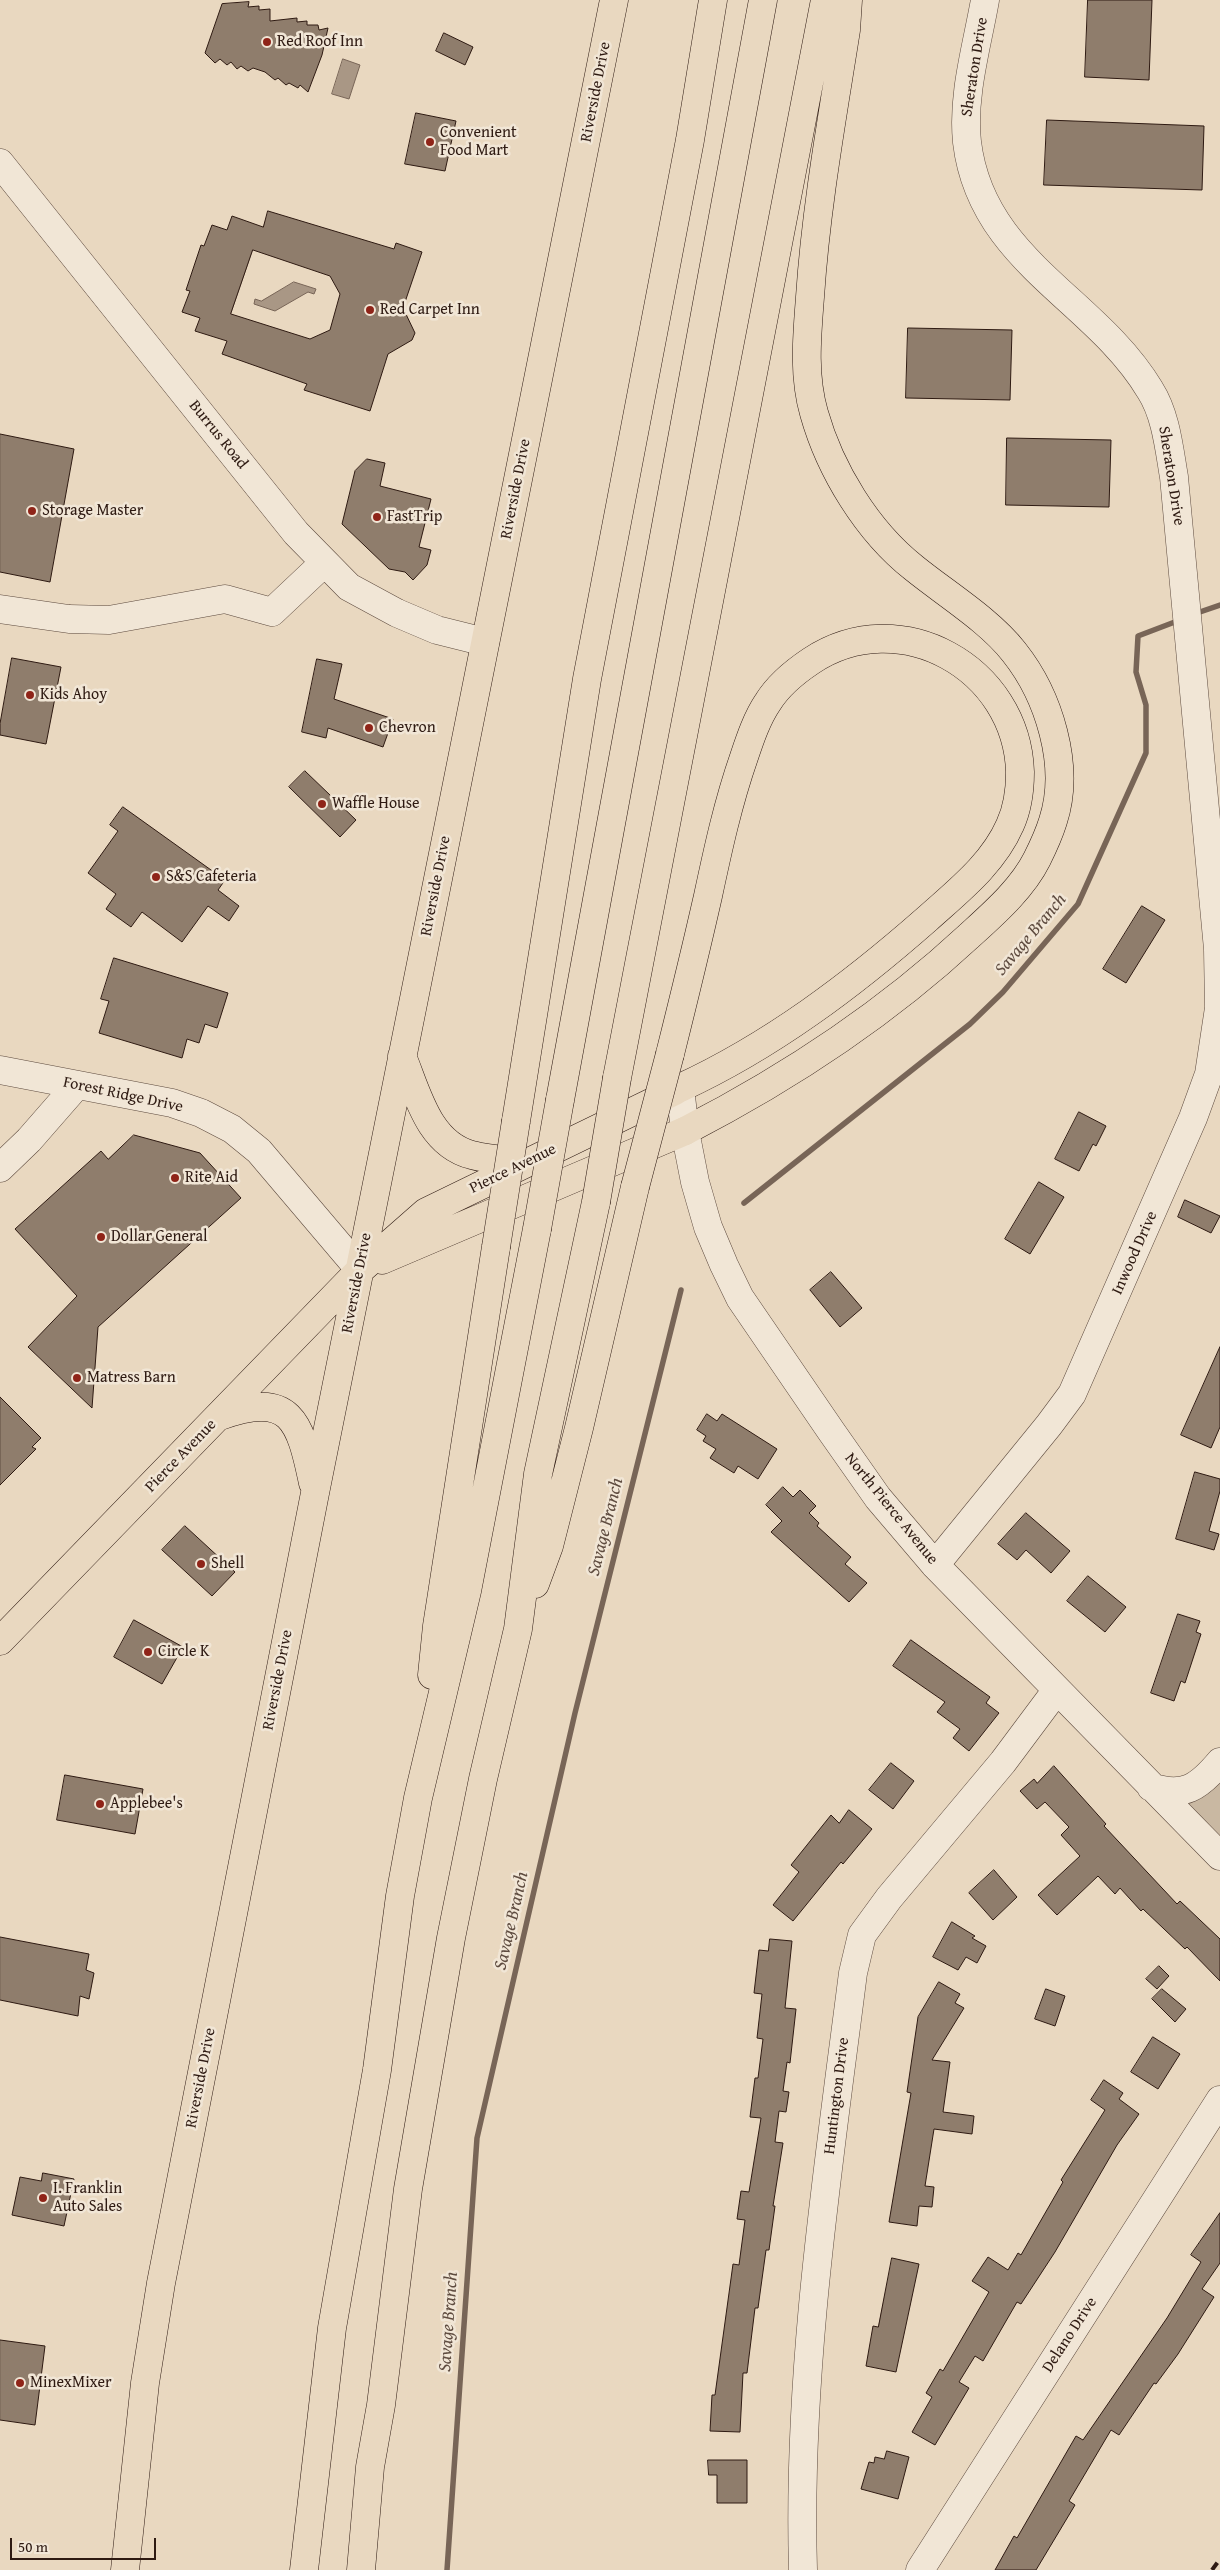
<!DOCTYPE html>
<html>
<head>
<meta charset="utf-8">
<style>
  body { margin:0 }
  #map { position:relative; width:1220px; height:2570px; overflow:hidden; background:#e9d8c0; font-family:"Gentium Book Plus",serif }
  canvas { display:block }
  .scale { position:absolute; left:10px; top:2538px; width:146px; height:22px; box-sizing:border-box; border:2px solid #2e1a12; border-top:0; padding-left:6px; font-size:15px; line-height:18px; white-space:nowrap; color:#2e1a12; -webkit-text-stroke:4px #f1e6d6; paint-order:stroke }
</style>
</head>
<body>
<div id="map">
<canvas width="1220" height="2570"></canvas>
<div class="scale">50 m</div>
</div>
<script>
const ctx = document.querySelector('canvas').getContext('2d');
ctx.lineJoin = 'round';
function fill(path, color) { ctx.fillStyle = color; ctx.fill(path, 'evenodd'); }
function stroke(path, color, width, dash) { ctx.strokeStyle = color; ctx.lineWidth = width; ctx.lineCap = dash ? 'butt' : 'round'; ctx.setLineDash(dash || []); ctx.stroke(path); }
function write(font, color, halo, rows, align = 'center') {
  ctx.font = font + ' "Gentium Book Plus",serif'; ctx.lineWidth = 5; ctx.setLineDash([]); ctx.textBaseline = 'middle'; ctx.strokeStyle = halo; ctx.fillStyle = color; for (const [text, x, y, turn = 0] of rows) {
    ctx.save(); ctx.translate(x, y); ctx.rotate((+turn || 0) * Math.PI / 180); ctx.textAlign = isNaN(turn) ? turn : align; if (halo) ctx.strokeText(text, 0, 0); ctx.fillText(text, 0, 0); ctx.restore();
  }
}
const green = new Path2D(`
  M 1220,1779 L 1220,1839 L 1182,1803 Z`);
const water = new Path2D(`
  M 343,59 L 360,65 L 349,99 L 332,94 Z
  M 294,282 L 316,289 L 314,294 L 308,292 L 275,311 L 254,304 L 255,299 L 261,301 Z`);
const stream = new Path2D(`
  M 1194,614 L 1220,605
  M 744,1203 L 970,1024 L 1003,992 L 1078,904 L 1146,753 L 1146,705 L 1136,672 L 1138,636 L 1180,620
  M 447,2570 L 477,2138 L 575,1713 L 681,1290`);
const building = new Path2D(`
  M 1088,0 L 1152,0 L 1149,80 L 1085,77 Z
  M 249,2 L 248,7 L 259,6 L 259,10 L 270,9 L 270,21 L 297,18 L 297,22 L 307,21 L 307,25 L 318,25 L 319,30 L 328,28 L 322,55 L 308,92 L 300,85 L 298,88 L 289,83 L 286,85 L 278,78 L 275,80 L 265,72 L 253,68 L 248,71 L 241,66 L 237,69 L 231,62 L 227,65 L 220,59 L 215,63 L 205,53 L 222,4 Z
  M 444,33 L 473,47 L 465,65 L 436,51 Z
  M 416,113 L 456,121 L 445,171 L 405,164 Z
  M 1047,120 L 1204,126 L 1202,190 L 1044,185 Z
  M 268,211 L 394,249 L 396,243 L 422,252 L 403,308 L 415,333 L 412,340 L 388,354 L 370,411 L 304,390 L 307,384 L 222,354 L 227,341 L 195,331 L 200,318 L 182,312 L 190,291 L 186,290 L 201,245 L 204,246 L 212,225 L 227,230 L 232,216 L 263,227 ZM 253,250 L 330,276 L 340,294 L 330,330 L 310,339 L 231,314 Z
  M 908,328 L 1012,330 L 1010,400 L 906,398 Z
  M 0,434 L 74,449 L 50,582 L 0,572 Z
  M 1007,438 L 1111,440 L 1109,507 L 1006,505 Z
  M 367,459 L 385,463 L 380,486 L 431,499 L 419,547 L 431,550 L 427,565 L 413,580 L 405,572 L 389,569 L 342,524 L 355,471 Z
  M 12,658 L 61,667 L 46,744 L 0,735 L 0,724 Z
  M 317,659 L 342,664 L 334,699 L 393,719 L 383,747 L 328,728 L 326,738 L 302,732 Z
  M 305,771 L 356,820 L 340,837 L 289,787 Z
  M 123,807 L 225,880 L 218,890 L 239,906 L 229,921 L 208,906 L 182,942 L 142,912 L 131,927 L 106,909 L 116,894 L 88,873 L 118,831 L 110,825 Z
  M 1142,906 L 1165,920 L 1126,983 L 1103,969 Z
  M 114,958 L 228,993 L 217,1028 L 205,1024 L 199,1043 L 187,1039 L 182,1058 L 99,1033 L 109,1001 L 101,999 Z
  M 1079,1112 L 1106,1126 L 1096,1146 L 1093,1144 L 1079,1171 L 1055,1159 Z
  M 134,1135 L 200,1153 L 241,1198 L 98,1327 L 92,1408 L 28,1347 L 77,1296 L 15,1229 L 101,1151 L 108,1159 Z
  M 1039,1182 L 1064,1197 L 1030,1254 L 1005,1239 Z
  M 1185,1200 L 1220,1216 L 1211,1233 L 1178,1217 Z
  M 831,1272 L 862,1308 L 840,1327 L 810,1290 Z
  M 1220,1347 L 1220,1427 L 1211,1448 L 1181,1435 Z
  M 0,1397 L 41,1438 L 32,1447 L 36,1449 L 0,1485 Z
  M 707,1414 L 717,1421 L 722,1414 L 777,1449 L 758,1479 L 738,1466 L 734,1473 L 710,1458 L 716,1449 L 703,1441 L 706,1436 L 697,1430 Z
  M 1195,1472 L 1220,1479 L 1220,1491 L 1209,1531 L 1219,1534 L 1214,1550 L 1176,1539 Z
  M 783,1487 L 793,1497 L 800,1490 L 816,1506 L 809,1513 L 819,1523 L 817,1526 L 851,1557 L 845,1564 L 867,1583 L 849,1602 L 771,1532 L 782,1521 L 766,1505 Z
  M 1026,1513 L 1070,1551 L 1051,1573 L 1026,1550 L 1017,1560 L 998,1544 Z
  M 185,1526 L 235,1572 L 212,1596 L 162,1550 Z
  M 1088,1576 L 1126,1607 L 1105,1632 L 1067,1601 Z
  M 1178,1614 L 1200,1621 L 1196,1632 L 1201,1634 L 1185,1683 L 1181,1681 L 1174,1701 L 1151,1693 Z
  M 134,1620 L 183,1647 L 162,1684 L 114,1657 Z
  M 911,1640 L 990,1697 L 986,1703 L 999,1713 L 969,1751 L 953,1738 L 960,1729 L 937,1712 L 945,1702 L 893,1666 Z
  M 891,1763 L 914,1781 L 893,1809 L 869,1790 Z
  M 1054,1766 L 1106,1824 L 1104,1826 L 1177,1904 L 1180,1901 L 1220,1939 L 1220,1981 L 1187,1947 L 1185,1949 L 1143,1909 L 1141,1911 L 1120,1888 L 1115,1894 L 1098,1876 L 1057,1915 L 1038,1895 L 1080,1856 L 1061,1835 L 1069,1827 L 1045,1802 L 1037,1809 L 1020,1791 L 1034,1779 L 1037,1783 Z
  M 65,1775 L 143,1789 L 135,1834 L 57,1820 Z
  M 849,1810 L 872,1829 L 843,1864 L 841,1862 L 793,1921 L 773,1905 L 799,1872 L 791,1865 L 831,1815 L 839,1823 Z
  M 994,1870 L 1017,1897 L 993,1920 L 969,1893 Z
  M 952,1922 L 975,1936 L 972,1938 L 986,1946 L 977,1963 L 966,1957 L 958,1970 L 933,1957 Z
  M 0,1937 L 89,1954 L 86,1970 L 94,1973 L 89,1999 L 80,1996 L 78,2016 L 0,2000 Z
  M 770,1939 L 792,1941 L 785,2008 L 796,2009 L 790,2063 L 787,2062 L 783,2091 L 789,2092 L 786,2112 L 779,2111 L 775,2142 L 783,2143 L 773,2206 L 775,2206 L 769,2250 L 766,2250 L 758,2308 L 755,2308 L 747,2373 L 743,2373 L 740,2432 L 710,2431 L 712,2395 L 715,2395 L 733,2264 L 739,2265 L 745,2220 L 737,2219 L 741,2191 L 749,2192 L 761,2118 L 750,2117 L 755,2078 L 758,2078 L 763,2039 L 757,2038 L 762,1994 L 754,1993 L 759,1950 L 768,1951 Z
  M 1159,1966 L 1169,1976 L 1157,1989 L 1146,1979 Z
  M 939,1982 L 960,1994 L 955,2003 L 964,2008 L 932,2060 L 950,2062 L 943,2112 L 974,2116 L 972,2134 L 934,2129 L 925,2186 L 934,2187 L 932,2207 L 919,2206 L 917,2226 L 889,2222 L 911,2093 L 907,2092 L 918,2017 Z
  M 1046,1989 L 1065,1996 L 1055,2026 L 1035,2019 Z
  M 1162,1989 L 1186,2009 L 1175,2022 L 1152,1999 Z
  M 1153,2037 L 1180,2054 L 1158,2089 L 1131,2072 Z
  M 1104,2080 L 1123,2093 L 1119,2099 L 1139,2114 L 1117,2145 L 1055,2252 L 1021,2304 L 1017,2302 L 983,2361 L 975,2356 L 959,2382 L 969,2388 L 935,2445 L 912,2432 L 932,2397 L 926,2393 L 940,2369 L 943,2371 L 989,2292 L 972,2281 L 988,2257 L 1008,2270 L 1018,2253 L 1021,2255 L 1063,2182 L 1061,2180 L 1105,2110 L 1091,2100 Z
  M 43,2173 L 74,2179 L 64,2226 L 12,2215 L 20,2177 L 41,2181 Z
  M 1220,2213 L 1220,2263 L 1202,2289 L 1214,2297 L 1178,2354 L 1156,2384 L 1154,2383 L 1119,2435 L 1111,2430 L 1069,2501 L 1075,2505 L 1036,2570 L 995,2570 L 1014,2536 L 1017,2538 L 1076,2436 L 1083,2440 L 1167,2318 L 1201,2262 L 1191,2255 Z
  M 892,2258 L 919,2264 L 896,2372 L 866,2366 L 873,2326 L 878,2327 Z
  M 0,2340 L 45,2346 L 35,2425 L 0,2420 Z
  M 887,2451 L 909,2457 L 898,2499 L 861,2489 L 869,2462 L 874,2463 L 875,2457 L 884,2459 Z
  M 708,2460 L 747,2460 L 747,2503 L 717,2503 L 717,2475 L 709,2475 Z`);
const minor = new Path2D(`
  M 0,163 L 296,533 L 349,587 L 397,613 L 437,630 L 485,642
  M 0,609 L 69,619 L 109,620 L 225,599 L 272,612 L 324,563
  M 0,1070 L 172,1103 L 201,1113 L 232,1129 L 259,1151 L 360,1270
  M 680,1088 L 685,1131 L 695,1182 L 708,1227 L 724,1265 L 740,1298 L 831,1431 L 878,1498 L 935,1565 L 1220,1856
  M 0,1168 L 29,1140 L 77,1085
  M 935,1565 L 1049,1425 L 1072,1394 L 1193,1118 L 1209,1074 L 1219,1008 L 1218,949 L 1174,477 C 1169,448 1166,415 1150,390 C 1095,298 981,261 967,142 C 962,95 977,46 985,0
  M 1151,1787 C 1184,1798 1199,1787 1220,1762
  M 803,2570 C 797,2370 828,2170 853,1973 L 862,1935 L 889,1898 L 1003,1762 L 1056,1691
  M 920,2570 L 1220,2100`);
const major = new Path2D(`
  M 402,1056 C 417,1092 428,1144 472,1155 C 489,1160 508,1160 526,1162
  M 382,1260 L 685,1131
  M 220,1416 C 291,1390 300,1421 313,1483
  M 0,1641 L 360,1270 L 426,1212 L 675,1091
  M 125,2570 L 145,2383 L 161,2283 L 315,1493 L 614,0`);
const highway = new Path2D(`
  M 670,1054 C 683,1002 696,949 708,896 C 718,849 728,803 744,757 C 750,739 757,718 768,702 C 778,686 796,671 811,661 C 900,602 1017,668 1020,772 C 1020,789 1017,810 1010,825 C 993,864 958,891 927,919 C 852,985 771,1046 680,1088
  M 617,1078 L 825,0
  M 560,1100 L 763,0
  M 516,1121 L 587,679 L 690,140 L 713,0
  M 685,1131 C 788,1078 883,1016 969,936 C 993,914 1022,889 1037,859 C 1043,847 1049,834 1053,821 C 1071,766 1049,696 1014,652 C 989,620 946,594 914,568 C 867,531 830,470 814,413 C 803,375 807,336 810,297 C 816,207 832,119 846,30 L 848,0
  M 535,1584 L 549,1546 L 579,1428 L 635,1187
  M 432,1675 L 437,1626 L 496,1247
  M 304,2570 L 332,2328 L 377,2070 L 400,1896 L 418,1798 L 467,1591 L 537,1229
  M 361,2570 L 370,2467 L 381,2405 L 408,2189 L 451,1938 L 483,1779 L 518,1629 L 538,1474 L 596,1202`);
const rail = new Path2D(`
  M 1212,2570 L 1220,2559`);
const highwayBridge = new Path2D(`
  M 635,1187 L 670,1054
  M 596,1202 L 617,1078
  M 537,1229 L 560,1100
  M 496,1247 L 516,1121`);
const markers = [
  [267,42,5,"#8f2418"],
  [430,142,5,"#8f2418"],
  [370,310,5,"#8f2418"],
  [32,511,5,"#8f2418"],
  [377,517,5,"#8f2418"],
  [30,695,5,"#8f2418"],
  [369,728,5,"#8f2418"],
  [322,804,5,"#8f2418"],
  [156,877,5,"#8f2418"],
  [175,1178,5,"#8f2418"],
  [101,1237,5,"#8f2418"],
  [77,1378,5,"#8f2418"],
  [201,1564,5,"#8f2418"],
  [148,1652,5,"#8f2418"],
  [100,1804,5,"#8f2418"],
  [43,2198,5,"#8f2418"],
  [20,2383,5,"#8f2418"]
];
const poiNames = [
  ["Red Roof Inn",277,42],
  ["Convenient",440,133],
  ["Food Mart",440,151],
  ["Red Carpet Inn",380,310],
  ["Storage Master",42,511],
  ["FastTrip",387,517],
  ["Kids Ahoy",40,695],
  ["Chevron",379,728],
  ["Waffle House",332,804],
  ["S&S Cafeteria",166,877],
  ["Rite Aid",185,1178],
  ["Dollar General",111,1237],
  ["Matress Barn",87,1378],
  ["Shell",211,1564],
  ["Circle K",158,1652],
  ["Applebee's",110,1804],
  ["I. Franklin",53,2189],
  ["Auto Sales",53,2207],
  ["MinexMixer",30,2383]
];
const streetNames = [
  ["Sheraton Drive",975,67,-81],
  ["Riverside Drive",596,92,-79],
  ["Burrus Road",218,435,51],
  ["Sheraton Drive",1171,476,81],
  ["Riverside Drive",516,489,-79],
  ["Riverside Drive",436,886,-79],
  ["Forest Ridge Drive",123,1095,12],
  ["Pierce Avenue",513,1169,-26],
  ["Inwood Drive",1135,1253,-66],
  ["Riverside Drive",357,1283,-79],
  ["Pierce Avenue",181,1456,-46],
  ["North Pierce Avenue",891,1509,51],
  ["Riverside Drive",278,1680,-79],
  ["Riverside Drive",201,2078,-79],
  ["Huntington Drive",837,2096,-83],
  ["Delano Drive",1070,2335,-57]
];
const waterNames = [
  ["Savage Branch",1031,935,-50],
  ["Savage Branch",606,1527,-76],
  ["Savage Branch",512,1921,-77],
  ["Savage Branch",449,2322,-86]
];
fill(green, '#c9b8a2');
fill(water, '#a99785');
stroke(water, '#786557', 1);
stroke(stream, '#786557', 5.5);
fill(building, '#8f7d6c');
stroke(building, '#2e1a12', 1);
stroke(minor, '#5d4a3e', 29);
stroke(major, '#2e1a12', 29);
stroke(highway, '#2e1a12', 29);
stroke(minor, '#f1e6d6', 28);
stroke(major, '#e9d8c0', 28);
stroke(highway, '#e9d8c0', 28);
stroke(rail, '#2e1a12', 4, [9, 9]);
stroke(highwayBridge, '#2e1a12', 29, []);
stroke(highwayBridge, '#e9d8c0', 28);
for (const [x, y, r, color] of markers) { const dot = new Path2D(); dot.arc(x, y, r, 0, 2 * Math.PI); ctx.fillStyle = color; ctx.fill(dot); stroke(dot, '#f1e6d6', 2); }
write('16px', '#2e1a12', '#f1e6d6', poiNames, 'left');
write('16px', '#2e1a12', '#f1e6d6', streetNames);
write('italic 18px', '#5f4c40', '#f1e6d6', waterNames);
</script>
</body>
</html>
